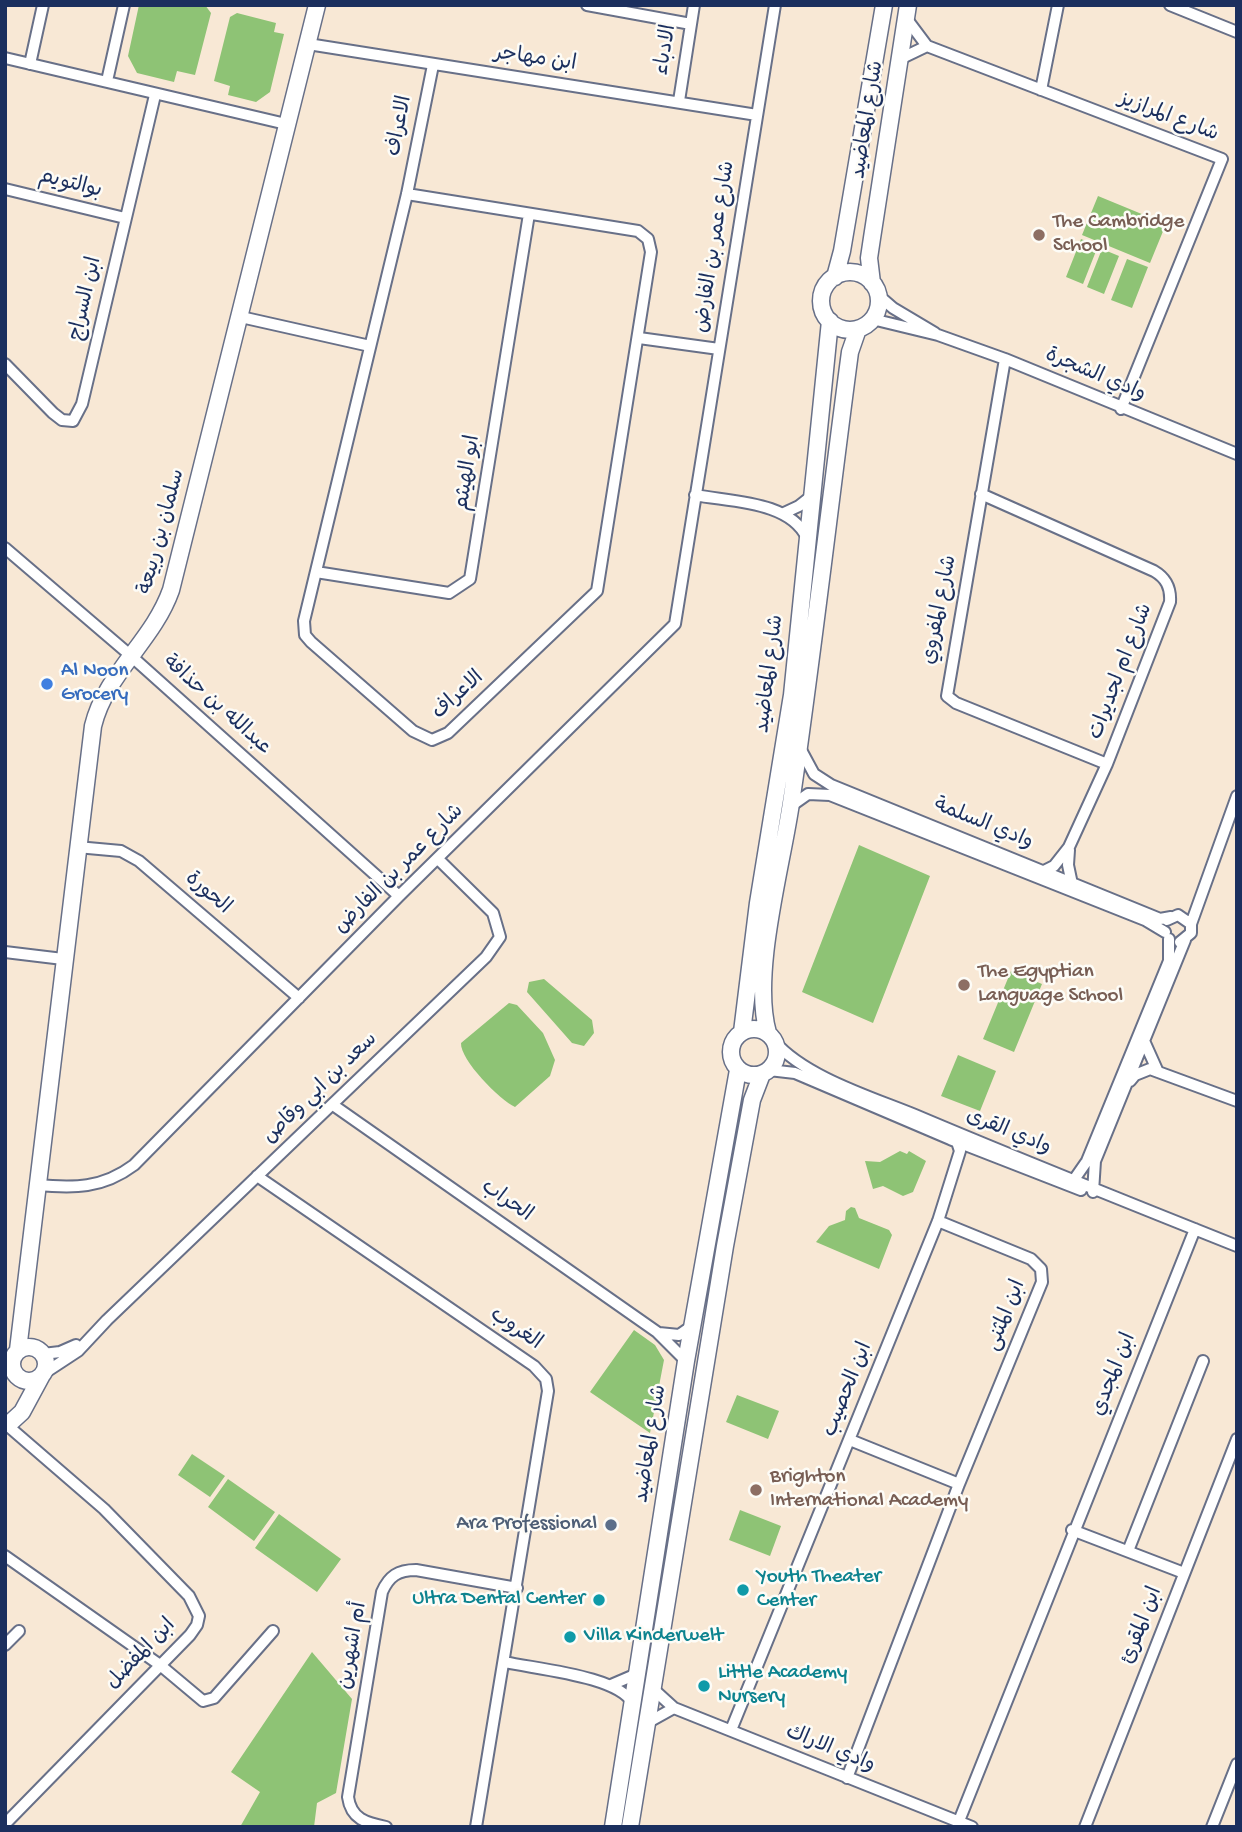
<!DOCTYPE html>
<html>
<head>
<meta charset="utf-8">
<style>
  body { margin:0 }
  #map { position:relative; width:1242px; height:1832px; overflow:hidden; background:#f8e8d5; font-family:"Gochi Hand",sans-serif }
  canvas { display:block }
  .frame { position:absolute; inset:0; border:7px solid #1b2f5e; pointer-events:none }
</style>
</head>
<body>
<div id="map">
<canvas width="1242" height="1832"></canvas>
<div class="frame"></div>
</div>
<script>
const ctx = document.querySelector('canvas').getContext('2d');
ctx.lineJoin = 'round';
function fill(path, color) { ctx.fillStyle = color; ctx.fill(path, 'evenodd'); }
function stroke(path, color, width, dash) { ctx.strokeStyle = color; ctx.lineWidth = width; ctx.lineCap = dash ? 'butt' : 'round'; ctx.setLineDash(dash || []); ctx.stroke(path); }
function write(font, color, halo, rows, align = 'center') {
  ctx.font = font + ' "Gochi Hand","Playpen Sans Arabic",sans-serif'; ctx.lineWidth = 5; ctx.setLineDash([]); ctx.textBaseline = 'middle'; ctx.strokeStyle = halo; ctx.fillStyle = color; for (const [text, x, y, turn = 0] of rows) {
    ctx.save(); ctx.translate(x, y); ctx.rotate((+turn || 0) * Math.PI / 180); ctx.textAlign = isNaN(turn) ? turn : align; if (halo) ctx.strokeText(text, 0, 0); ctx.fillText(text, 0, 0); ctx.restore();
  }
}
const green = new Path2D(`
  M 139,5 L 205,5 L 211,13 L 195,75 L 177,71 L 174,82 L 137,73 L 128,56 Z
  M 237,13 L 276,23 L 274,32 L 284,34 L 270,92 L 256,102 L 228,95 L 230,86 L 214,81 L 230,17 Z
  M 1098,196 L 1166,224 L 1150,263 L 1082,235 Z
  M 1081,239 L 1098,246 L 1083,284 L 1066,277 Z
  M 1102,249 L 1119,256 L 1104,294 L 1087,287 Z
  M 1127,259 L 1148,267 L 1132,308 L 1111,300 Z
  M 859,845 L 930,876 L 873,1023 L 802,992 Z
  M 1011,971 L 1042,984 L 1014,1052 L 983,1039 Z
  M 544,979 L 592,1020 L 594,1033 L 584,1046 L 572,1043 L 527,992 L 529,982 Z
  M 509,1003 L 517,1005 L 543,1033 L 555,1060 L 550,1076 L 515,1107 C 500,1100 460,1060 461,1043 Z
  M 958,1055 L 996,1071 L 980,1111 L 941,1096 Z
  M 900,1151 L 907,1154 L 909,1151 L 926,1161 L 913,1192 L 903,1196 L 883,1186 L 873,1189 L 865,1161 L 880,1162 Z
  M 851,1207 L 855,1208 L 859,1218 L 889,1230 L 892,1235 L 879,1269 L 816,1242 L 829,1226 L 845,1220 L 846,1211 Z
  M 634,1330 L 655,1345 L 664,1360 L 650,1433 L 590,1392 Z
  M 737,1395 L 779,1411 L 768,1439 L 726,1422 Z
  M 192,1454 L 225,1476 L 210,1497 L 178,1475 Z
  M 228,1479 L 275,1512 L 254,1541 L 208,1507 Z
  M 740,1510 L 781,1526 L 770,1556 L 729,1540 Z
  M 279,1514 L 341,1559 L 317,1592 L 255,1548 Z
  M 312,1652 L 352,1699 L 336,1793 L 317,1803 L 314,1827 L 240,1827 L 260,1792 L 231,1772 Z`);
const street = new Path2D(`
  M 587,5 L 691,24
  M 1170,5 L 1237,32
  M 906,18 L 927,46 L 1222,159 L 1121,409
  M 308,44 L 757,115
  M 5,58 L 286,124
  M 900,59 L 927,46
  M 30,64 L 43,5
  M 107,81 L 124,5
  M 1041,90 L 1058,5
  M 679,101 L 694,5
  M 5,189 L 125,218
  M 407,194 L 638,231 L 648,239 L 651,252 L 597,591 L 448,733 L 432,740 L 413,731 L 311,642 L 305,635 L 304,621 L 407,194 L 433,65
  M 878,295 L 893,308 L 935,333
  M 241,317 L 370,346
  M 872,319 L 938,335 L 1005,359 L 1237,454
  M 639,338 L 719,349
  M 1005,359 L 947,696 L 956,703 L 1107,764
  M 5,364 L 53,413 L 62,420 L 73,421 L 82,404 L 155,95
  M 981,494 L 1154,571 C 1166,578 1171,587 1170,602 L 1107,764 L 1069,847 L 1054,866 L 1044,871
  M 695,495 C 731,502 790,501 807,538
  M 784,513 L 799,506 L 813,495
  M 5,548 L 130,655 L 399,896
  M 316,572 L 449,593 L 470,579 L 529,214
  M 800,748 L 814,774 L 831,785 L 1160,919 L 1171,917
  M 791,806 L 808,794 L 830,795 L 1145,920 L 1165,932
  M 77,847 L 121,851 L 139,861 L 299,998
  M 1069,850 L 1068,865 L 1072,884
  M 1167,920 L 1178,915 L 1191,924
  M 1180,942 L 1191,933 L 1191,924 L 1237,796
  M 5,952 L 63,959
  M 774,1041 C 805,1077 871,1097 915,1115 C 1021,1160 1129,1203 1237,1246
  M 1145,1043 L 1158,1072
  M 769,1070 L 795,1073 L 950,1139 L 1081,1190
  M 1130,1081 L 1135,1075 L 1150,1069 L 1237,1101
  M 333,1105 L 657,1332 L 686,1361
  M 257,1176 L 534,1366 L 546,1379 L 548,1391 L 476,1827
  M 1071,1184 L 1087,1161 L 1169,961 L 1169,939
  M 36,1185 C 74,1188 102,1189 134,1165 L 399,896 L 675,624 L 775,5
  M 1093,1192 L 1095,1161 L 1185,940
  M 659,1333 L 679,1335 L 692,1326
  M 43,1354 L 60,1352 L 76,1345
  M 43,1374 L 78,1351 L 107,1320 L 486,957 L 500,937 L 493,913 L 438,859
  M 850,1440 L 959,1484
  M 1072,1530 L 1184,1573
  M 1128,1551 L 1203,1361
  M 5,1556 L 160,1665 L 203,1701 L 214,1698 L 273,1631
  M 5,1645 L 19,1631
  M 505,1662 C 535,1669 620,1676 633,1704
  M 611,1685 L 632,1676 L 638,1670
  M 652,1688 L 674,1708 L 972,1827
  M 647,1723 L 674,1708
  M 731,1730 L 938,1221 L 960,1151 L 957,1142 L 950,1139
  M 847,1778 L 959,1484 L 1042,1282 L 1041,1269 L 1031,1259 L 938,1221
  M 959,1821 L 1195,1229
  M 7,1822 L 190,1635 L 197,1625 L 199,1616 L 189,1596 L 104,1509 L 8,1426
  M 386,1827 C 366,1823 351,1819 348,1797 L 382,1592 C 389,1576 398,1570 416,1570 L 517,1588
  M 1085,1827 L 1237,1439
  M 1212,1827 L 1237,1764`);
const secondary = new Path2D(`
  M821 301a29 29 0 1 1 58 0a29 29 0 1 1-58 0Z
  M 835,277 L 842,251 L 884,5
  M 872,283 L 869,258 L 872,238 L 908,5
  M731 1052a23 23 0 1 1 46 0a23 23 0 1 1-46 0Z
  M 742,1032 L 758,903 L 792,695 L 830,321
  M 768,1033 C 751,974 782,866 791,803 C 813,653 830,502 850,352 L 858,329
  M12 1364a17 17 0 1 1 34 0a17 17 0 1 1-34 0Z
  M 18,1350 L 93,726 C 106,673 153,641 171,590 L 317,5
  M 10,1423 L 22,1412 L 42,1375
  M 613,1827 L 686,1361 L 738,1070
  M 630,1827 L 725,1246 L 752,1100 L 762,1074`);
const markers = [
  [1039,235,7,"#8d6e63"],
  [47,684,7,"#3f7fe0"],
  [964,985,7,"#8d6e63"],
  [756,1490,7,"#8d6e63"],
  [611,1525,7,"#5c6f8a"],
  [743,1590,7,"#0f9aa8"],
  [599,1600,7,"#0f9aa8"],
  [570,1637,7,"#0f9aa8"],
  [704,1686,7,"#0f9aa8"]
];
const streetNames = [
  ["الادباء",667,50,-81],
  ["ابن مهاجر",535,60,8],
  ["شارع المرازيز",1168,118,21],
  ["شارع المعاضيد",869,120,-81],
  ["الاعراف",401,126,-79],
  ["بوالتويم",70,185,14],
  ["شارع عمر بن الفارض",716,247,-81],
  ["ابن السراج",87,299,-77],
  ["وادي الشجرة",1095,376,23],
  ["ابو الهيثم",469,473,-81],
  ["سلمان بن ربيعة",163,532,-75],
  ["شارع المفروي",941,610,-79],
  ["شارع ام لجديرات",1122,672,-69],
  ["شارع المعاضيد",771,674,-83],
  ["الاعراف",459,696,-42],
  ["عبدالله بن حذافة",216,706,42],
  ["وادي السلمة",983,825,22],
  ["شارع عمر بن الفارض",400,870,-45],
  ["الحورة",207,894,41],
  ["سعد بن ابي وقاص",321,1089,-44],
  ["وادي القرى",1008,1133,22],
  ["الحراب",506,1202,35],
  ["ابن المثنى",1007,1316,-68],
  ["الغروب",515,1330,35],
  ["ابن المجدي",1115,1375,-68],
  ["ابن الحصيب",849,1390,-68],
  ["شارع المعاضيد",652,1444,-81],
  ["ابن المقرئ",1143,1626,-69],
  ["أم اشهرين",354,1646,-80],
  ["ابن المفضل",142,1655,-46],
  ["وادي الاراك",830,1750,22]
];
const educationNames = [
  ["The Cambridge",1053,223],
  ["School",1053,247],
  ["The Egyptian",978,973],
  ["Language School",978,997],
  ["Brighton",770,1478],
  ["International Academy",770,1502]
];
const shopNames = [
  ["Al Noon",61,672],
  ["Grocery",61,696]
];
const serviceNames = [
  ["Ara Professional",597,1525]
];
const cultureNames = [
  ["Youth Theater",757,1578],
  ["Center",757,1602],
  ["Ultra Dental Center",585,1600,"right"],
  ["Villa Kinderwelt",584,1637],
  ["Little Academy",718,1674],
  ["Nursery",718,1698]
];
fill(green, '#8ec375');
stroke(street, '#687088', 14);
stroke(secondary, '#687088', 19);
stroke(street, '#fff', 10);
stroke(secondary, '#fff', 16);
for (const [x, y, r, color] of markers) { const dot = new Path2D(); dot.arc(x, y, r, 0, 2 * Math.PI); ctx.fillStyle = color; ctx.fill(dot); stroke(dot, '#fdfcf7', 2.5); }
write('21px', '#1b2f5e', '#fdfcf7', streetNames);
write('21px', '#785e54', '#fdfcf7', educationNames, 'left');
write('21px', '#366cbe', '#fdfcf7', shopNames, 'left');
write('21px', '#4e5e75', '#fdfcf7', serviceNames, 'right');
write('21px', '#0d838f', '#fdfcf7', cultureNames, 'left');
</script>
</body>
</html>
